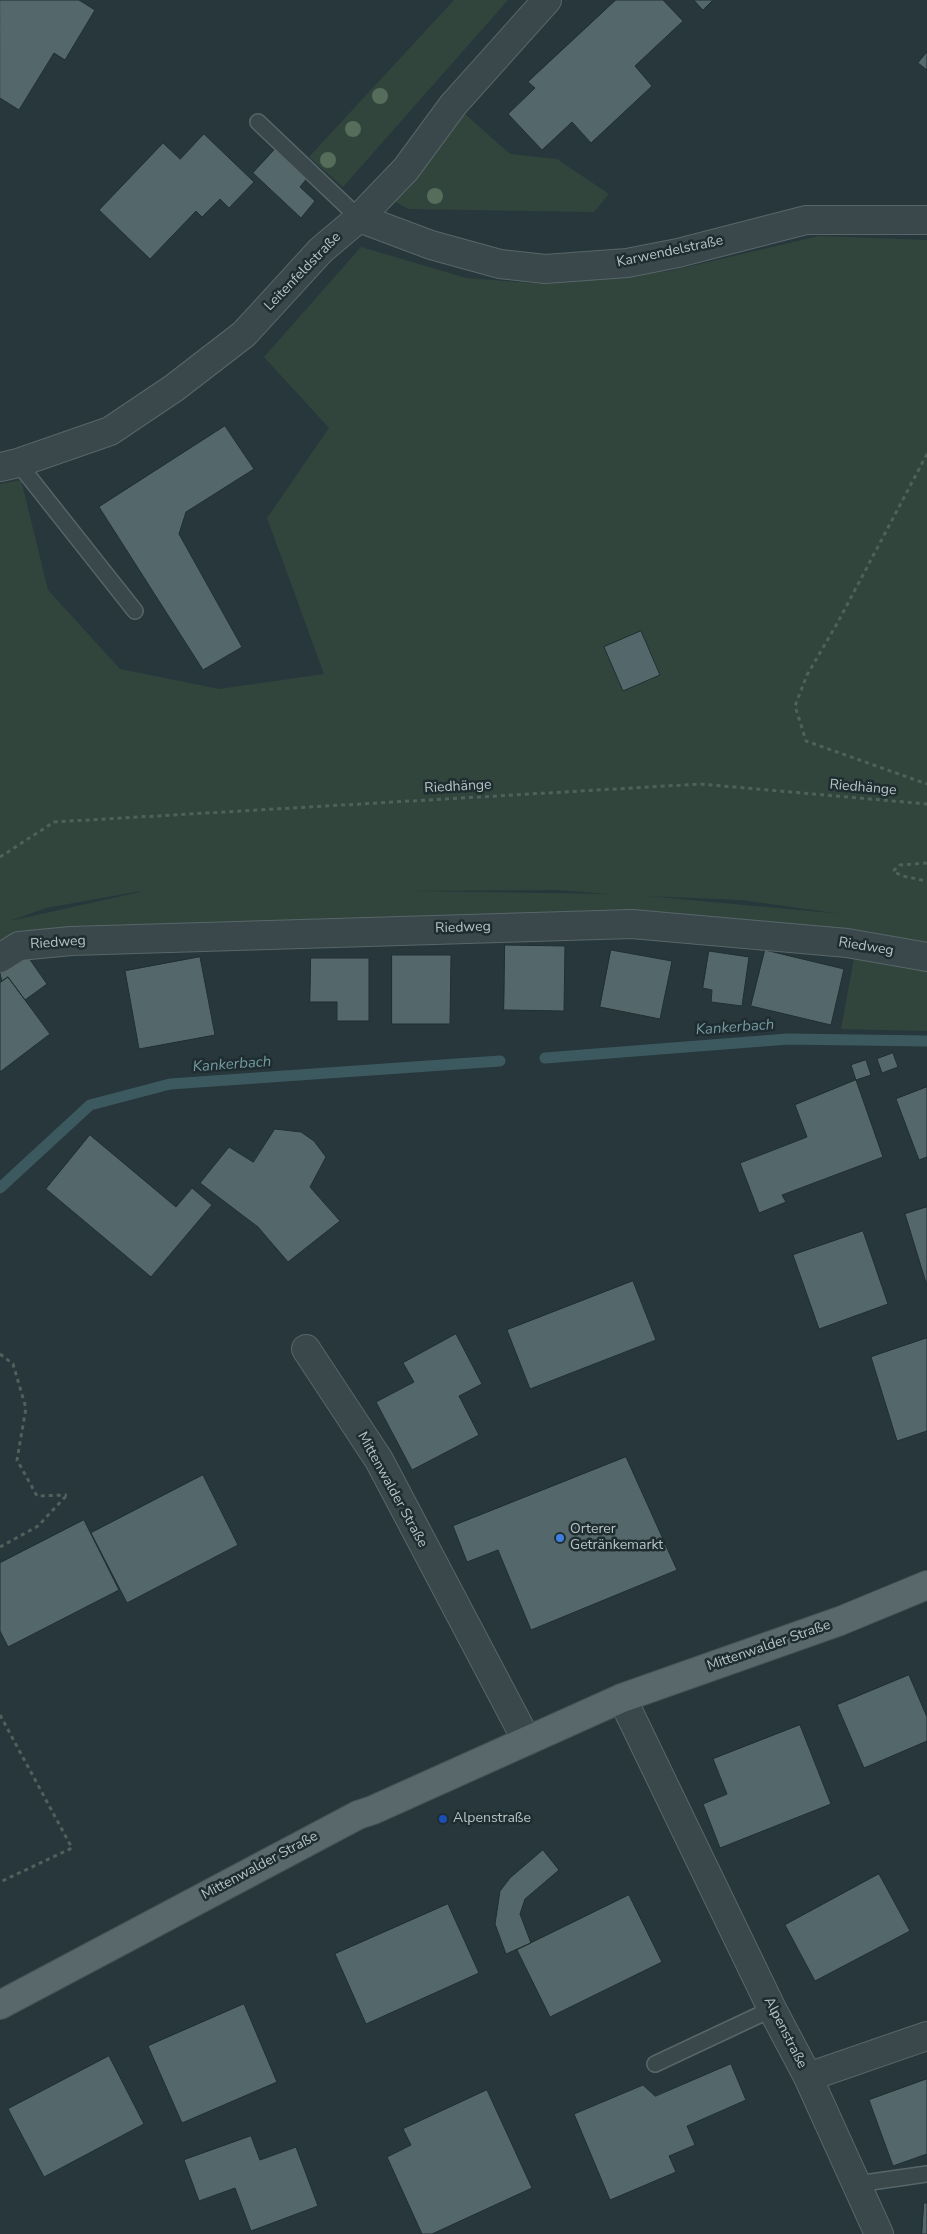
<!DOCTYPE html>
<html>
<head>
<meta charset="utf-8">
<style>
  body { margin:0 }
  canvas { display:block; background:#27373b }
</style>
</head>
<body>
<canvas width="927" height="2234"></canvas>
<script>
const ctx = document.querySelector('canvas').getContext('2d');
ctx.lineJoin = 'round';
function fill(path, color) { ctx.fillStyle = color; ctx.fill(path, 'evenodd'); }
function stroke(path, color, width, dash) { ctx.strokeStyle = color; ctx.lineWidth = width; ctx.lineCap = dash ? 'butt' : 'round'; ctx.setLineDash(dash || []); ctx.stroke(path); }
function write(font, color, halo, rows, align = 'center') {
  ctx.font = font + ' "Nunito Sans",sans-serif'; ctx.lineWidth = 5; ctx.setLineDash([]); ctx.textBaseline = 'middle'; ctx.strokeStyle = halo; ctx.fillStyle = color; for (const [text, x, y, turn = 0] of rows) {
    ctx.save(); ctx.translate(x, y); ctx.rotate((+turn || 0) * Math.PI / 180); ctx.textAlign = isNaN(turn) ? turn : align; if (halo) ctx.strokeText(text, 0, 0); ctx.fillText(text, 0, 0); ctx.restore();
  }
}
const green = new Path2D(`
  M 454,0 L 508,0 L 343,187 L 309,157 Z
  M 465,114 L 510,154 L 557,159 L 609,194 L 594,212 L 408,209 L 392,200 Z
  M 819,236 L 927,240 L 927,1031 L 841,1029 L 858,937 L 150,926 L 19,931 L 0,943 L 0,484 L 21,480 L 48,590 L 120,669 L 219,689 L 324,674 L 267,518 L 329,428 L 264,357 L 361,247 L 466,278 L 545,284 L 670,271 ZM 557,890 L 611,894 L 407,891 ZM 141,891 L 140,892 L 10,921 L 46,908 ZM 647,896 L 741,900 L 842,914 Z`);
const stream = new Path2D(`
  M 545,1058 L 788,1039 L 927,1041
  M 0,1188 L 90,1105 L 170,1084 L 500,1061`);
const building = new Path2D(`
  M 0,0 L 79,0 L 95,10 L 65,60 L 54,53 L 19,110 L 0,98 Z
  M 616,0 L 663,0 L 683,21 L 635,66 L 652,86 L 591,143 L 572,122 L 542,150 L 508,114 L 535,88 L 528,82 Z
  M 694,0 L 713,0 L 703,10 Z
  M 927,52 L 927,70 L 918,63 Z
  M 204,134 L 254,182 L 229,208 L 220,199 L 202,217 L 196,211 L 150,259 L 99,210 L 163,143 L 180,159 Z
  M 276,148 L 308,177 L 300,187 L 315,201 L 301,218 L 253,173 Z
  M 225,426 L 254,469 L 186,512 L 179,534 L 242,647 L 203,670 L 99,507 Z
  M 641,631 L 660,675 L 623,691 L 604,647 Z
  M 505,945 L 565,946 L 564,1011 L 504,1010 Z
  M 611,950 L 672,961 L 660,1019 L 600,1007 Z
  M 765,950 L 844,969 L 831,1025 L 751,1006 Z
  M 709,951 L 749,957 L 742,1006 L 711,1002 L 712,990 L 703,988 Z
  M 26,954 L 47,984 L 25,1000 L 8,977 L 2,981 L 0,974 Z
  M 392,955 L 451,955 L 450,1024 L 392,1024 Z
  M 200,957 L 215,1035 L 139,1049 L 125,971 Z
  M 311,958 L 369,958 L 369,1021 L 337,1021 L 337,1002 L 310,1002 Z
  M 8,977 L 50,1034 L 0,1072 L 0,983 Z
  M 893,1053 L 898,1067 L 882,1073 L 877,1059 Z
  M 866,1060 L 871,1075 L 856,1080 L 851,1065 Z
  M 856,1080 L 883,1157 L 782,1195 L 786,1202 L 759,1213 L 740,1163 L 807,1137 L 795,1105 Z
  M 927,1087 L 927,1157 L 919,1160 L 896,1099 Z
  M 275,1129 L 301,1132 L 314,1141 L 326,1157 L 310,1187 L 340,1221 L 288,1262 L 258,1227 L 200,1183 L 229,1147 L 253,1162 Z
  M 90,1135 L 176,1207 L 192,1188 L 212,1205 L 151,1277 L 46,1189 Z
  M 927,1207 L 927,1286 L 905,1214 Z
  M 863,1231 L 888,1304 L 819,1329 L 793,1255 Z
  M 633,1281 L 656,1340 L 530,1389 L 507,1330 Z
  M 456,1334 L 482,1384 L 459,1396 L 479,1435 L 412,1470 L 376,1402 L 414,1382 L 403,1363 Z
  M 927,1338 L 927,1431 L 897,1441 L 871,1357 Z
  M 626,1457 L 677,1570 L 531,1630 L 498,1550 L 467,1562 L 453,1526 Z
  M 203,1475 L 238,1545 L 127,1603 L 91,1533 Z
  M 84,1520 L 119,1590 L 8,1647 L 0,1631 L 0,1563 Z
  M 909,1675 L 927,1717 L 927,1741 L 864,1768 L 837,1705 Z
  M 800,1725 L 831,1804 L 720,1848 L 703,1804 L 727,1794 L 713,1759 Z
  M 543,1850 L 559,1870 L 525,1899 L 520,1914 L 531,1943 L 506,1954 L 495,1924 L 500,1891 L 510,1878 Z
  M 879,1874 L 910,1931 L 815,1981 L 785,1925 Z
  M 629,1895 L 662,1962 L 550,2017 L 517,1950 Z
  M 448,1904 L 479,1973 L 366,2024 L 335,1954 Z
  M 244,2004 L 277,2082 L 182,2123 L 148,2046 Z
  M 109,2056 L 144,2124 L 44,2177 L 8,2109 Z
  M 731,2064 L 746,2100 L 687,2126 L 695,2145 L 669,2156 L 676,2172 L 610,2200 L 574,2114 L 643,2085 L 655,2096 Z
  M 927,2079 L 927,2154 L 893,2166 L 869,2100 Z
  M 487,2090 L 532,2188 L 432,2234 L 422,2234 L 387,2157 L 411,2145 L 403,2129 Z
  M 251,2136 L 260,2160 L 296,2147 L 318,2206 L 251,2231 L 235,2188 L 199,2201 L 184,2160 Z
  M 924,2203 L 927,2203 L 927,2234 L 922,2234 Z`);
const path = new Path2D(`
  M 927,454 L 838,622 L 807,675 L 795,706 L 806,741 L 927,784
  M 0,857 L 54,822 L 700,784 L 927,804
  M 927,863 L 900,865 L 893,871 L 902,876 L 927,881
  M 0,1354 L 13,1364 L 26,1408 L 17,1460 L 37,1496 L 67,1495
  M 0,1547 L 38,1526 L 67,1495
  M 0,1715 L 72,1848 L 0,1882`);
const lane = new Path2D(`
  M 258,122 L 359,218
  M 18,463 L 135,611
  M 655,2064 L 772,2009
  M 857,2184 L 927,2174`);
const street = new Path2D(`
  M 359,218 L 431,245 L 500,264 L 545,269 L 627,263 L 678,253 L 806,220 L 927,220
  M 0,467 L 18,463 L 110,431 L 174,388 L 244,334 L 321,250 L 359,218 L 406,169 L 453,105 L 547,0
  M 0,958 L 19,946 L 71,941 L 632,924 L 847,943 L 927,957
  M 306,1349 L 379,1460 L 527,1741
  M 622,1698 L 772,2009 L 808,2077 L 879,2234
  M 808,2077 L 927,2036`);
const primary = new Path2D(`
  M 0,2005 L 358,1815 L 373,1810 L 622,1698 L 840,1621 L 927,1585`);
const trees = [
  [380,96],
  [353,129],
  [328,160],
  [435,196]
];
const markers = [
  [560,1538,5,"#3f7fe0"],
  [443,1819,5,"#1a4fb4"]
];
const streetNames = [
  ["Karwendelstraße",670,252,-12],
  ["Leitenfeldstraße",303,272,-46],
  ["Riedhänge",458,787,-3],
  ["Riedhänge",863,788,5],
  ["Riedweg",463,928,-2],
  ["Riedweg",58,943,-4],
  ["Riedweg",866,947,9],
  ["Mittenwalder Straße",392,1490,61],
  ["Mittenwalder Straße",769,1646,-19],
  ["Mittenwalder Straße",260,1866,-28],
  ["Alpenstraße",785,2033,63]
];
const poiNames = [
  ["Orterer",570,1530],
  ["Getränkemarkt",570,1546],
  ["Alpenstraße",453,1819]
];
const waterNames = [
  ["Kankerbach",735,1028,-4],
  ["Kankerbach",232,1065,-4]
];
fill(green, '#31453c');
stroke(stream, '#3c595f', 11);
fill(building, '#54676a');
stroke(building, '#212f32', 1);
stroke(lane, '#586669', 18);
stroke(street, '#586669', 30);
stroke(primary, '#465457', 30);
stroke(path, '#4f615c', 3, [4, 4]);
stroke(lane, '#3a484b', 15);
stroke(street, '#3a484b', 28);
stroke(primary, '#58686b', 28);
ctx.fillStyle = '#566d5c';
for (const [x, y] of trees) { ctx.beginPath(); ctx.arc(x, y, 8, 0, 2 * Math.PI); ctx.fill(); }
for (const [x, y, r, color] of markers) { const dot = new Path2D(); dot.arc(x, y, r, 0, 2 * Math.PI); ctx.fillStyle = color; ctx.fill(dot); stroke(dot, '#1f2d30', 2); }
write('14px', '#b6c3c6', '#1f2d30', streetNames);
write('14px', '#b6c3c6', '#1f2d30', poiNames, 'left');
write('italic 15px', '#7399a1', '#1f2d30', waterNames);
</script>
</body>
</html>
